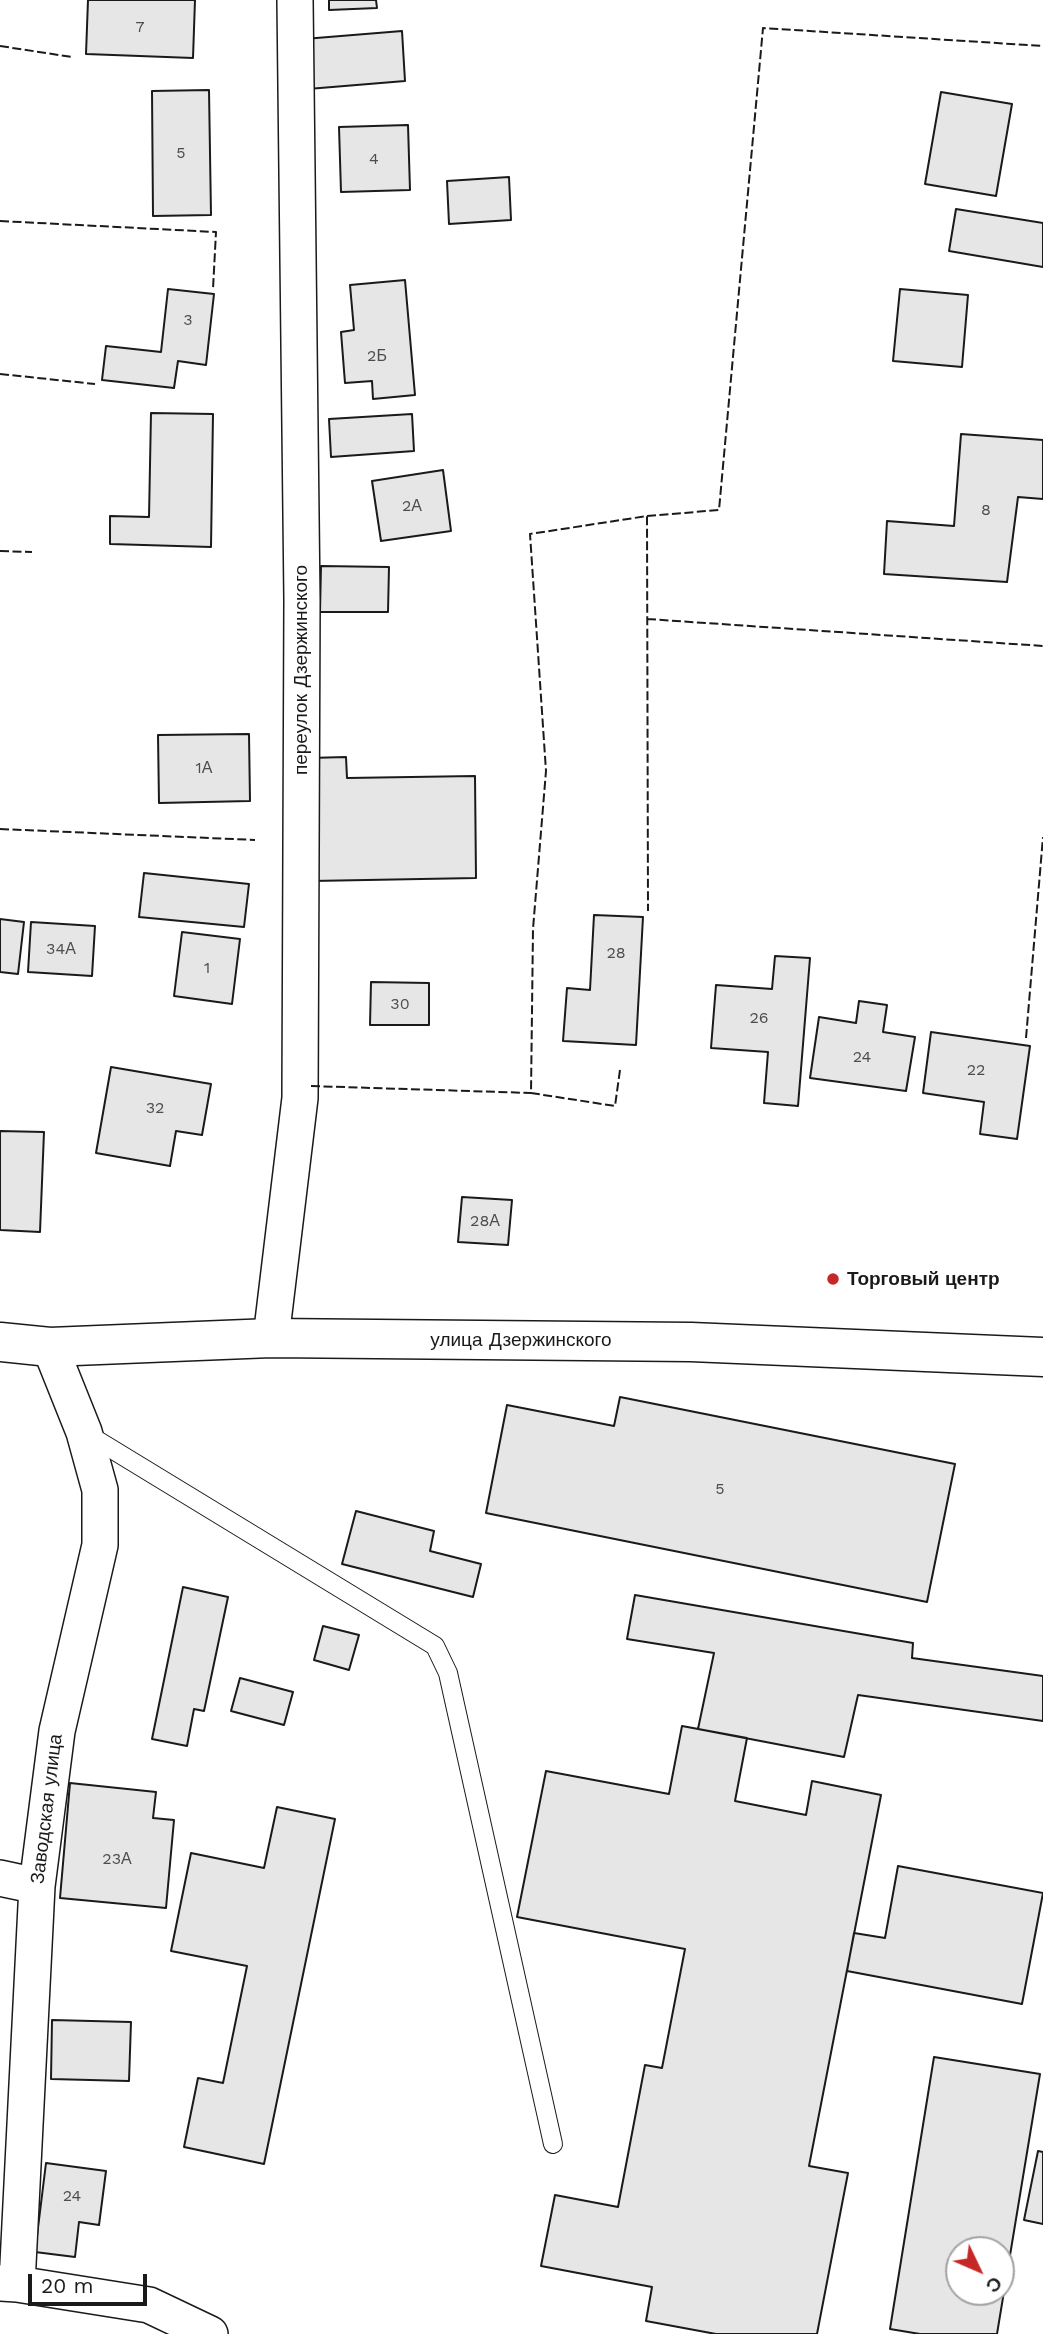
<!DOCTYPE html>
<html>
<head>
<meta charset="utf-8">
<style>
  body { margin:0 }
  #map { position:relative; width:1043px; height:2334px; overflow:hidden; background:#fff; font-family:"Work Sans",sans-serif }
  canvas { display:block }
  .north { position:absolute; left:945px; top:2236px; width:70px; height:70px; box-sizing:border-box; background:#fff; border:2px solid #a3a3a3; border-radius:50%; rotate:134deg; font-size:19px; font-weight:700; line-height:28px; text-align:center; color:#1a1a1a }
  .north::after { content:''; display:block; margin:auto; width:24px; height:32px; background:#c62828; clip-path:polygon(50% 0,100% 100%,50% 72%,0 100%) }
  .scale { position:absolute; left:28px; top:2274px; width:119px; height:32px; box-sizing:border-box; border:4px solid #1a1a1a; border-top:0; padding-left:9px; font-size:21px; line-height:24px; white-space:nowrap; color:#1a1a1a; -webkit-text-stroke:5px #fff; paint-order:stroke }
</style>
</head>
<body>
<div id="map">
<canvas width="1043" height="2334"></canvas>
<div class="north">С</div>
<div class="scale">20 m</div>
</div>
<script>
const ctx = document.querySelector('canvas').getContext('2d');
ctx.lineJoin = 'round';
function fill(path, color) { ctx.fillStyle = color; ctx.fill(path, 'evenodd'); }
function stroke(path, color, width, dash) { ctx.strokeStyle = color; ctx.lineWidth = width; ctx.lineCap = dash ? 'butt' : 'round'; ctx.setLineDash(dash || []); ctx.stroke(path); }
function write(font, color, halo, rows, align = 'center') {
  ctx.font = font + ' "Work Sans",sans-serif'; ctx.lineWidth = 5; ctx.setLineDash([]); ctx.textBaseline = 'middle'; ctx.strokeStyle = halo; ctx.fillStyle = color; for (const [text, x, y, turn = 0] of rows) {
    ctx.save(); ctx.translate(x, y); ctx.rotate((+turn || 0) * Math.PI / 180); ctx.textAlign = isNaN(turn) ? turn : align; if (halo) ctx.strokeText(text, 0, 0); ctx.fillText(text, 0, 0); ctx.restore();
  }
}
const building = new Path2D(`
  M 88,0 L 195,0 L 193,58 L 86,54 Z
  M 329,0 L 376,0 L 377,8 L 329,10 Z
  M 402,31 L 405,81 L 308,89 L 304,39 Z
  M 209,90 L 211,215 L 153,216 L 152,91 Z
  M 941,92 L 1012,104 L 996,196 L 925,184 Z
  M 408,125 L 410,190 L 341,192 L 339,127 Z
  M 509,177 L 511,220 L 449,224 L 447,181 Z
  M 956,209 L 1043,223 L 1043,267 L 949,251 Z
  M 405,280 L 415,395 L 373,399 L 372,381 L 345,383 L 341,332 L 354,330 L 350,285 Z
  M 168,289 L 214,294 L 206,365 L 178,361 L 174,388 L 102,380 L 106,346 L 161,352 Z
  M 900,289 L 968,295 L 962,367 L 893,361 Z
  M 151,413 L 213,414 L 211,547 L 110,544 L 110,516 L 149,517 Z
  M 412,414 L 414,451 L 331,457 L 329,419 Z
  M 961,434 L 1043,440 L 1043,499 L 1018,497 L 1007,582 L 884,574 L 887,521 L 954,526 Z
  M 443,470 L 451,531 L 381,541 L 372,481 Z
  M 321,566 L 389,567 L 388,612 L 320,612 Z
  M 249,734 L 250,801 L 159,803 L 158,735 Z
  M 346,757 L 347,778 L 475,776 L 476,878 L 312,881 L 309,758 Z
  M 144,873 L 249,884 L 244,927 L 139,917 Z
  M 594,915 L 643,917 L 636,1045 L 563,1041 L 567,988 L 590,990 Z
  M 0,919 L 24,922 L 18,974 L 0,972 Z
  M 31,922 L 95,926 L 92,976 L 28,972 Z
  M 182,932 L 240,939 L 232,1004 L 174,996 Z
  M 775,956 L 810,958 L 798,1106 L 764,1103 L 768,1052 L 711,1048 L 716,985 L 772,989 Z
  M 371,982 L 429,983 L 429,1025 L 370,1025 Z
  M 859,1001 L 887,1005 L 883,1032 L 915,1037 L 906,1091 L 810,1078 L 819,1017 L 856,1023 Z
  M 931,1032 L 1030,1046 L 1017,1139 L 980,1134 L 984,1102 L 923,1093 Z
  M 111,1067 L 211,1084 L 202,1135 L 176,1131 L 170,1166 L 96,1153 Z
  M 0,1131 L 44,1132 L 40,1232 L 0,1230 Z
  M 462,1197 L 512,1200 L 508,1245 L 458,1242 Z
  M 620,1397 L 955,1464 L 927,1602 L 486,1513 L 507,1405 L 614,1426 Z
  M 356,1511 L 434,1531 L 430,1551 L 481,1564 L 473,1597 L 342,1564 Z
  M 183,1587 L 228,1597 L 204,1711 L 194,1709 L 187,1746 L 152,1739 Z
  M 635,1595 L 913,1643 L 912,1658 L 1043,1676 L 1043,1721 L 858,1695 L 844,1757 L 698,1729 L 714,1653 L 627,1639 Z
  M 323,1626 L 359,1635 L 349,1670 L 314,1660 Z
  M 240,1678 L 293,1692 L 284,1725 L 231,1711 Z
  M 682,1726 L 747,1738 L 735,1801 L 806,1815 L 812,1781 L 881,1795 L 809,2166 L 848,2173 L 817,2334 L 716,2334 L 646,2321 L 652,2287 L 541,2266 L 555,2195 L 618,2207 L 645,2065 L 662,2068 L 685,1949 L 517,1917 L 546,1771 L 669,1794 Z
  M 70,1783 L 156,1792 L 153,1818 L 174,1820 L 166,1908 L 60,1898 Z
  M 277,1807 L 335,1819 L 264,2164 L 184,2147 L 198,2078 L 223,2083 L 247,1966 L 171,1951 L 191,1853 L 264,1868 Z
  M 898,1866 L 1043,1893 L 1022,2004 L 847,1971 L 854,1933 L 885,1938 Z
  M 52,2020 L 131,2022 L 129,2081 L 51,2079 Z
  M 934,2057 L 1040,2074 L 997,2334 L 920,2334 L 890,2329 ZM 959,2250 L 1001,2250 L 1001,2292 L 959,2292 Z
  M 1038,2151 L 1043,2152 L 1043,2224 L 1024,2220 Z
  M 46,2163 L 106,2171 L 99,2225 L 79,2222 L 75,2257 L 35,2252 Z`);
const lane = new Path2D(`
  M 87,1434 L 435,1646 L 448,1673 L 553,2144`);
const street = new Path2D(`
  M 271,1338 L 300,1098 L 302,600 L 295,0
  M 0,1878 L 37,1886
  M 0,2283 L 17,2284 L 149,2305 L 210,2334
  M 17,2284 L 37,1886 L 57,1731 L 100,1545 L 100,1490 L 84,1432 L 50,1347`);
const secondary = new Path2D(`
  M 0,1342 L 50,1347 L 271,1338 L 691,1342 L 1043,1357`);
const fence = new Path2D(`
  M 0,46 L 72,57
  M 0,221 L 216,232 L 213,289
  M 0,374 L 95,384
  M 647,516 L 719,510 L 763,28 L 1043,46
  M 0,551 L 32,552
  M 647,619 L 1043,646
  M 0,829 L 255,840
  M 1026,1038 L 1043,837
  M 620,1070 L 615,1106 L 531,1093 L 533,929 L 546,771 L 530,534 L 647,516 L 648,911
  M 311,1086 L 531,1093`);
const markers = [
  [833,1279,7,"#c62828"]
];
const numberNames = [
  ["7",140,27],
  ["5",181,153],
  ["4",374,159],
  ["3",188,320],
  ["2Б",377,356],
  ["2А",412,506],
  ["8",986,510],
  ["1А",204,768],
  ["34А",61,949],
  ["28",616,953],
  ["1",207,968],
  ["30",400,1004],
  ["26",759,1018],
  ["24",862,1057],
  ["22",976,1070],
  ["32",155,1108],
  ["28А",485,1221],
  ["5",720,1489],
  ["23А",117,1859],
  ["24",72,2196]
];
const streetNames = [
  ["переулок Дзержинского",301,670,-90],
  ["улица Дзержинского",521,1340],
  ["Заводская улица",47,1809,-83]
];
const poiNames = [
  ["Торговый центр",847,1279]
];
fill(building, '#e6e6e6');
stroke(building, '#1a1a1a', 2);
stroke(lane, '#1a1a1a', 20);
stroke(street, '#1a1a1a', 38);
stroke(secondary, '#1a1a1a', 41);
stroke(lane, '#fff', 18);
stroke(street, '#fff', 35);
stroke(secondary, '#fff', 38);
stroke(fence, '#1a1a1a', 2, [9, 3.5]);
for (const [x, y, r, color] of markers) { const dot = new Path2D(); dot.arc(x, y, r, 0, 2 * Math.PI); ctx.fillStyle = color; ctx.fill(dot); stroke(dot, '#fff', 2.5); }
write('16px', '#4d4d4d', null, numberNames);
write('19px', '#1a1a1a', '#fff', streetNames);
write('bold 19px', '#1a1a1a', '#fff', poiNames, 'left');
</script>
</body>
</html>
